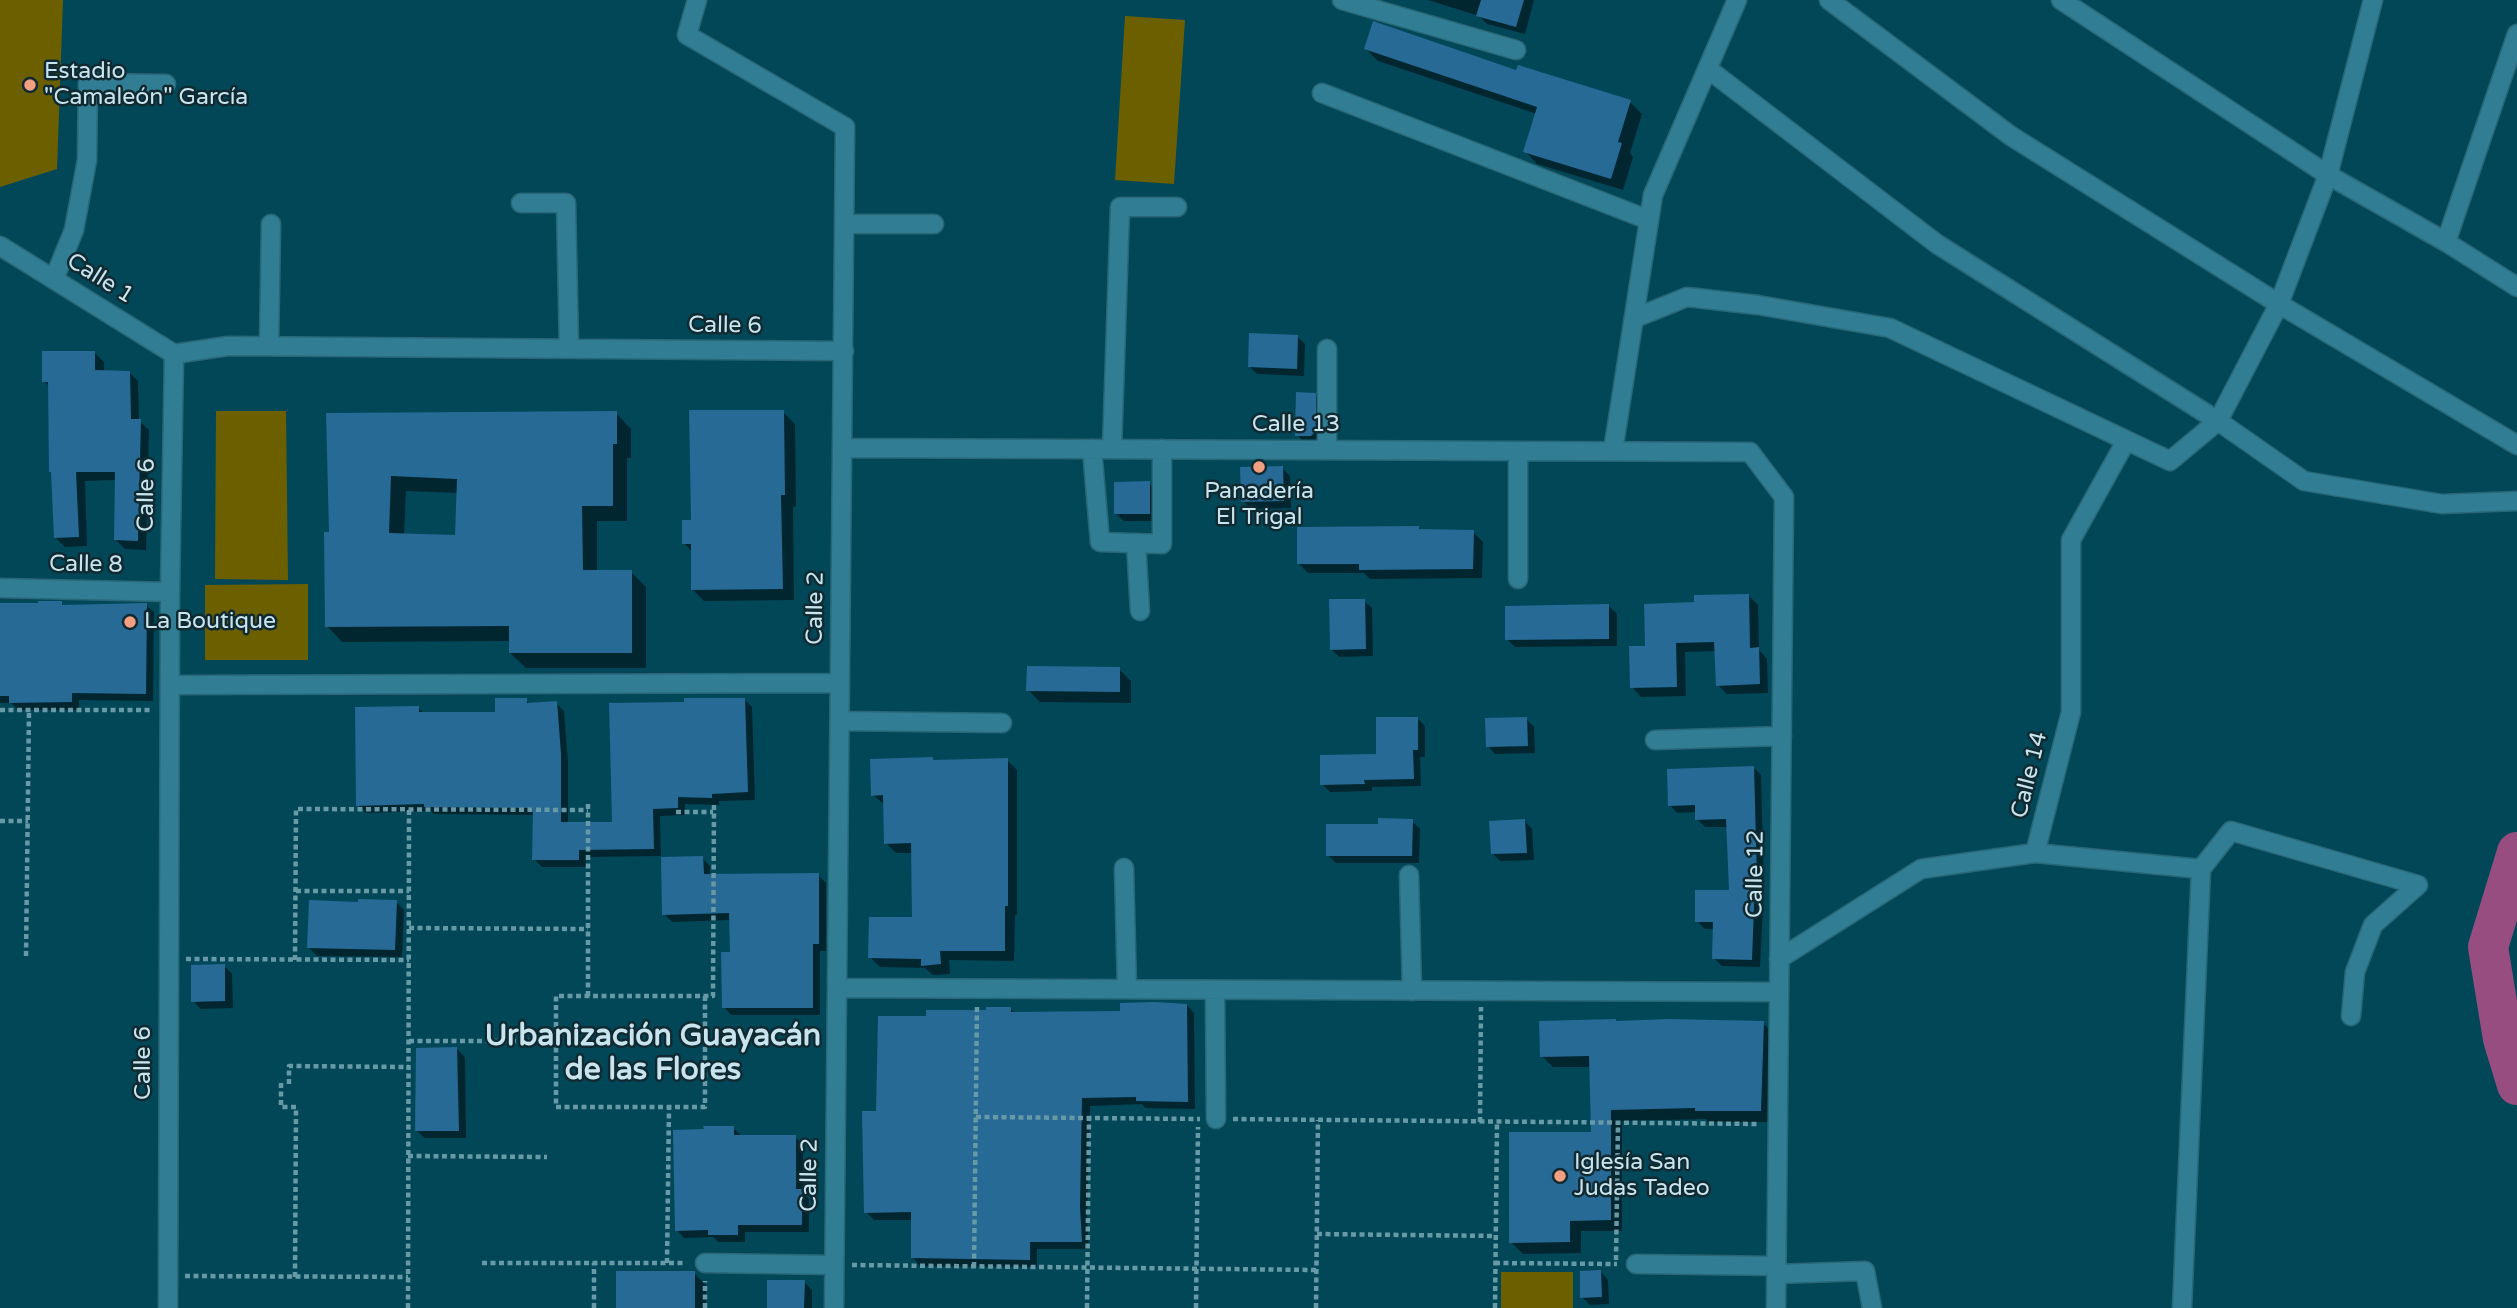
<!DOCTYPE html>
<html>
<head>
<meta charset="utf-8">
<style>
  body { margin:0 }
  canvas { display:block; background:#014758 }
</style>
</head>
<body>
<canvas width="2517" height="1308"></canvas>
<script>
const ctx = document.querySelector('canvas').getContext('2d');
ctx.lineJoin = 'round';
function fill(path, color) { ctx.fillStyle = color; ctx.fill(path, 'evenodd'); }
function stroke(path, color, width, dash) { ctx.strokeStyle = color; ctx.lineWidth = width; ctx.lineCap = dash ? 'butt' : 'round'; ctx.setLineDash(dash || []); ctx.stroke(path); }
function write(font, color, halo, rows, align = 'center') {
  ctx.font = font + ' "Varela Round",sans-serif'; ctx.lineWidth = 5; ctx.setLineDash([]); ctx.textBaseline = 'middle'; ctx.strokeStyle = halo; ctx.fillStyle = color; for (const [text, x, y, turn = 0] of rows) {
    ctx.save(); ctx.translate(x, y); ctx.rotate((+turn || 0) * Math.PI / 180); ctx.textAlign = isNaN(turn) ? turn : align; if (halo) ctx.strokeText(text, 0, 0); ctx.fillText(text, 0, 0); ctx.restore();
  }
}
const green = new Path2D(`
  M 0,0 L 63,0 L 57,169 L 0,187 Z
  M 1125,16 L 1185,20 L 1174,184 L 1115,180 Z
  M 216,411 L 286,411 L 288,580 L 215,579 Z
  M 308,584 L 308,660 L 205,660 L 205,585 Z
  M 1501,1272 L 1573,1272 L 1573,1308 L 1501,1308 Z`);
const shadow = new Path2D(`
  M 1428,0 L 1534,0 L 1525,34 L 1487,24 L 1479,16 Z
  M 1366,49 L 1517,73 L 1630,102 L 1642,114 L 1630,153 L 1633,157 L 1623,190 L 1537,164 L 1525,151 L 1537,114 L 1378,61 Z
  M 1298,337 L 1305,344 L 1304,376 L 1257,374 L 1249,366 Z
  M 95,353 L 104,362 L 104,372 L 129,372 L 138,381 L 139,421 L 149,430 L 146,550 L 125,549 L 116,540 L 116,480 L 85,481 L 87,546 L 65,547 L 55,537 L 50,387 L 44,381 Z
  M 1315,395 L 1323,402 L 1319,443 L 1305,443 L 1297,435 Z
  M 783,412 L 795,424 L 796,506 L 793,507 L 794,600 L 704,601 L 692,589 L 692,552 L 684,543 L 692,522 Z
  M 616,413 L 631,429 L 631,458 L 627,458 L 627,521 L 597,521 L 597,572 L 631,572 L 646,587 L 646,668 L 526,668 L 510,653 L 510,641 L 342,642 L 327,626 L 331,534 L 328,415 ZM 406,491 L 459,493 L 457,537 L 404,535 Z
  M 1282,468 L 1290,476 L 1291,508 L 1251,509 L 1243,501 Z
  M 1149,483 L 1157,491 L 1157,521 L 1124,521 L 1116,514 Z
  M 1418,527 L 1422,531 L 1473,532 L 1483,542 L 1482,578 L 1370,579 L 1364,573 L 1308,573 L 1298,563 Z
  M 1748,595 L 1758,605 L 1759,650 L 1767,659 L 1768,693 L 1727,694 L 1718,685 L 1716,651 L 1685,652 L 1686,696 L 1641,697 L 1632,687 L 1647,647 Z
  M 1364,601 L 1372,608 L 1373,656 L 1339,657 L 1331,649 Z
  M 61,603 L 65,606 L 146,605 L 154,612 L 153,701 L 79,700 L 79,710 L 18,710 L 11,703 L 0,703 L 0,605 Z
  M 1609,606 L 1617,614 L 1617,646 L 1515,647 L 1507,639 Z
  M 1119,669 L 1131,681 L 1131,703 L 1040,702 L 1028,690 Z
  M 744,699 L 752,707 L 755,800 L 719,801 L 719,805 L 685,804 L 685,815 L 660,816 L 661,856 L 586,857 L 586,867 L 542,867 L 534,859 L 535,815 L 434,814 L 431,811 L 366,813 L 358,805 L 418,708 L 425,714 L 496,714 L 526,700 L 530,705 L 556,703 L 564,711 L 568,763 L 568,824 L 613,824 L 686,703 Z
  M 1417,718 L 1425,726 L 1425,757 L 1420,757 L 1421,786 L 1372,787 L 1372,791 L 1330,792 L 1322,784 L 1378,755 Z
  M 1526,719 L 1534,727 L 1535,753 L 1495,754 L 1488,746 Z
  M 1007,760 L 1017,770 L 1017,915 L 1015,915 L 1014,961 L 949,960 L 950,974 L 933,975 L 925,968 L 880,967 L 870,957 L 913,919 L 913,853 L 896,853 L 886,843 L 885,805 L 873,795 Z
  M 1753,767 L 1761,775 L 1764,888 L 1760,967 L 1722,966 L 1714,958 L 1715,929 L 1705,929 L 1697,921 L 1730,892 L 1728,827 L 1705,827 L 1697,819 L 1697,812 L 1677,813 L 1670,805 Z
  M 1412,821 L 1420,829 L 1419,863 L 1336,863 L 1328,855 Z
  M 1525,821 L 1532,829 L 1534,860 L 1500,861 L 1492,853 Z
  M 702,858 L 710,866 L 710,876 L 818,875 L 826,883 L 826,951 L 820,951 L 820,1015 L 731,1015 L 724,1007 L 732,953 L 731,920 L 672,922 L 664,914 Z
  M 311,902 L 396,902 L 404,910 L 402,957 L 317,956 L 309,948 Z
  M 224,966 L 232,974 L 233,1008 L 201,1009 L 193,1001 Z
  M 1187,1005 L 1194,1013 L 1195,1109 L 1145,1108 L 1142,1104 L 1090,1106 L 1087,1216 L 1089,1249 L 1037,1249 L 1037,1267 L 920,1266 L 913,1258 L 913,1220 L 874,1220 L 866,1212 L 878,1112 L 928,1018 L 1011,1009 L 1016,1014 L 1122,1012 Z
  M 1763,1023 L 1775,1035 L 1772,1122 L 1708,1122 L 1706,1119 L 1622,1121 L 1622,1231 L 1581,1231 L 1581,1253 L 1523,1254 L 1511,1242 L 1593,1133 L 1591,1067 L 1553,1067 L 1542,1056 Z
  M 457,1049 L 465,1057 L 466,1138 L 425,1138 L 417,1131 Z
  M 733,1128 L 741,1135 L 795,1137 L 803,1145 L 803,1193 L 809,1199 L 809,1232 L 745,1232 L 745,1242 L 718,1242 L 713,1237 L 684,1238 L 677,1230 Z
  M 1601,1272 L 1608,1280 L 1609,1304 L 1590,1305 L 1582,1297 Z
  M 694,1273 L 706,1285 L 706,1308 L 618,1308 Z
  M 804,1282 L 812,1290 L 812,1308 L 769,1308 Z`);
const river = new Path2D(`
  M 2517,852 L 2488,947 L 2503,1039 L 2517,1085`);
const building = new Path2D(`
  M 1481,0 L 1524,0 L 1516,27 L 1476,16 Z
  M 1373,21 L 1516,70 L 1518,65 L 1631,100 L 1618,142 L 1622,143 L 1611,179 L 1523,152 L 1537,107 L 1364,49 Z
  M 1249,333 L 1298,335 L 1297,369 L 1248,367 Z
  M 42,351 L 95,351 L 95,370 L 130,371 L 131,419 L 141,419 L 138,541 L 114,540 L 115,472 L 76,472 L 79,537 L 54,538 L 51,472 L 49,472 L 48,382 L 42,382 Z
  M 1296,392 L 1316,393 L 1316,431 L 1311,436 L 1295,436 Z
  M 689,410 L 784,410 L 785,495 L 781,495 L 783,589 L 691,590 L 691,544 L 682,544 L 682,520 L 691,520 Z
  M 617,411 L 617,444 L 613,444 L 613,506 L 582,506 L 583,570 L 632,570 L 632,653 L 509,653 L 509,626 L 325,627 L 324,532 L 329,532 L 326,413 ZM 391,476 L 457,479 L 455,535 L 389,533 Z
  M 1283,466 L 1284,501 L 1241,502 L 1240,467 Z
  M 1150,481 L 1150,514 L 1114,514 L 1114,482 Z
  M 1419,526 L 1419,529 L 1474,530 L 1473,569 L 1359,570 L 1359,564 L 1297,564 L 1297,527 Z
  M 1749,594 L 1750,648 L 1759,647 L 1760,684 L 1716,686 L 1714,642 L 1676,643 L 1677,687 L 1630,688 L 1629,646 L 1645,646 L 1644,604 L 1694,602 L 1694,595 Z
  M 1329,599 L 1365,599 L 1366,649 L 1330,650 Z
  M 38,601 L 62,601 L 62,605 L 147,603 L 146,694 L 72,693 L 72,702 L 9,703 L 9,696 L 0,696 L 0,603 L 38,603 Z
  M 1609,604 L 1609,639 L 1505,640 L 1505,606 Z
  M 1027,666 L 1120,667 L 1120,692 L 1026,691 Z
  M 495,698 L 527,698 L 527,703 L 557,701 L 561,754 L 561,822 L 612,822 L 609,703 L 684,702 L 684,698 L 745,698 L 748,792 L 712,794 L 712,798 L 678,797 L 678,808 L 653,809 L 654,849 L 579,850 L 579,860 L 532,860 L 533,808 L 424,807 L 424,804 L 356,806 L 355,707 L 419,706 L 419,712 L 495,712 Z
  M 1376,717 L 1418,717 L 1418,750 L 1413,750 L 1414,779 L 1364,780 L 1365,784 L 1320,785 L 1320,755 L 1376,754 Z
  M 1527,717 L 1528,746 L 1486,747 L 1485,718 Z
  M 933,757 L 933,760 L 1008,758 L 1008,906 L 1005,906 L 1005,951 L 940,951 L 941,964 L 921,966 L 921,959 L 868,958 L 869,917 L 912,917 L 911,843 L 884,844 L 883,795 L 871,796 L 870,759 Z
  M 1754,766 L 1757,881 L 1755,881 L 1752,960 L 1712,959 L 1713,922 L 1695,922 L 1695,890 L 1729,890 L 1726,819 L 1695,820 L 1695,805 L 1668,806 L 1667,769 Z
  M 1378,818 L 1413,819 L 1412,856 L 1326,856 L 1326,824 L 1378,824 Z
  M 1525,819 L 1527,853 L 1491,854 L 1489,821 Z
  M 703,856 L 704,874 L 819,873 L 819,944 L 813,944 L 813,1008 L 722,1008 L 721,952 L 730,952 L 729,913 L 662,915 L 661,857 Z
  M 358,899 L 397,900 L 395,950 L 307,948 L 309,900 L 358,902 Z
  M 225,964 L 225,1001 L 191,1002 L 191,965 Z
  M 1155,1002 L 1187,1004 L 1188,1102 L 1136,1101 L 1136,1097 L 1082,1098 L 1080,1207 L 1082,1242 L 1030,1242 L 1030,1260 L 911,1258 L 911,1212 L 864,1213 L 862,1111 L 876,1111 L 878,1016 L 926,1016 L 926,1010 L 986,1010 L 986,1007 L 1011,1007 L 1011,1012 L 1120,1011 L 1120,1003 Z
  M 1616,1019 L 1616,1021 L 1668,1019 L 1764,1021 L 1761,1111 L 1695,1111 L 1695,1108 L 1611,1110 L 1611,1220 L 1570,1221 L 1570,1242 L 1509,1243 L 1509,1132 L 1591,1132 L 1589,1056 L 1540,1057 L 1539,1021 Z
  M 457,1047 L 459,1131 L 415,1131 L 416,1048 Z
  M 703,1126 L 734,1126 L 734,1135 L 796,1135 L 796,1189 L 802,1189 L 802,1225 L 738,1225 L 738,1235 L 708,1235 L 708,1230 L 675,1231 L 673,1130 L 704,1129 Z
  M 1601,1270 L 1602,1297 L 1580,1298 L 1580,1271 Z
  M 616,1271 L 695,1271 L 695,1308 L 616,1308 Z
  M 767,1280 L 805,1280 L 804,1308 L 767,1308 Z`);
const path = new Path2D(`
  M 0,710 L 152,710
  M 676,812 L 713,812
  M 0,821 L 28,821
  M 296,891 L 409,891
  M 409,928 L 588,929
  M 26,956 L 29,710
  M 186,959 L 409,960
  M 295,960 L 296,809 L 588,810
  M 588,996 L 588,804
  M 705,996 L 705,1107 L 556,1107 L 556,996 L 713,996 L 714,804
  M 409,1041 L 556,1041
  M 281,1083 L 281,1107 L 296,1107 L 295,1277
  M 289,1084 L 289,1066 L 409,1067
  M 976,1117 L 1200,1119
  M 1233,1119 L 1759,1124
  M 1480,1122 L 1481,1007
  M 408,1156 L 547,1157
  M 1317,1234 L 1495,1236
  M 1616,1260 L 1618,1123
  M 482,1263 L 686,1263
  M 667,1263 L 669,1107
  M 1495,1263 L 1617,1264
  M 852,1265 L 1317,1270
  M 974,1267 L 977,1005
  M 185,1276 L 408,1277
  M 408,1308 L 409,810
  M 594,1308 L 594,1263
  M 705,1308 L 705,1281
  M 1087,1308 L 1089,1118
  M 1196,1308 L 1198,1127
  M 1316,1308 L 1318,1120
  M 1495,1308 L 1497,1122`);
const minor = new Path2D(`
  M 697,0 L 687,35 L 845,127 L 834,1308
  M 1342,0 L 1516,50
  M 1829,0 L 2011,136 L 2279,304 L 2517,445
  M 2061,0 L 2328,175 L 2446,242 L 2517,287
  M 1708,69 L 1937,244 L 2218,421 L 2304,481 L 2442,504 L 2517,501
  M 1322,93 L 1649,220
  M 521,203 L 566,203 L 569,348
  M 845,224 L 934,224
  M 2446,242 L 2517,34
  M 0,246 L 174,354
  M 54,279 L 74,230 L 87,160 L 88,83 L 166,84
  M 1635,318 L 1687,297 L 1758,305 L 1890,328 L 2170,461 L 2218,421 L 2279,304 L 2328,175 L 2373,0
  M 269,346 L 271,224
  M 174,354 L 228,346 L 844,351
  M 842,448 L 1750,452 L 1784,497 L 1776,1308
  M 1092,449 L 1100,542 L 1162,544 L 1162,449
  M 1112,449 L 1120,207 L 1177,207
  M 1327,450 L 1327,349
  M 1518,451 L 1518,579
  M 1613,451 L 1653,195 L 1737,0
  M 1136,543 L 1140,611
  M 0,588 L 170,592
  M 170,685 L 840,683
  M 840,721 L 1002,723
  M 1655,740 L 1782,736
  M 2035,853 L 2201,869 L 2182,1308
  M 1124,868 L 1127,989
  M 2201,869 L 2231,831 L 2418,885 L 2373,925 L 2355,972 L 2351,1016
  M 1409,875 L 1412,991
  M 1779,959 L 1921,869 L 2035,853 L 2071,712 L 2071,540 L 2126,441
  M 837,988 L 1779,992
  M 1215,990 L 1216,1119
  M 705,1263 L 834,1265
  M 1636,1264 L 1776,1266
  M 1776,1274 L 1865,1271 L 1872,1308
  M 168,1308 L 170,592 L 174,354`);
const markers = [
  [30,85,7,"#f39f82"],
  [1259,467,7,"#f39f82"],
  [130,622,7,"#f39f82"],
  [1560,1176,7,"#f39f82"]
];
const poiNames = [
  ["Estadio",44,72],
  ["\"Camaleón\" García",44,98],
  ["Panadería",1259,492,"center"],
  ["El Trigal",1259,518,"center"],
  ["La Boutique",144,622],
  ["Iglesía San",1574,1163],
  ["Judas Tadeo",1574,1189]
];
const streetNames = [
  ["Calle 1",100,279,32],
  ["Calle 6",725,326,1],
  ["Calle 13",1296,425],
  ["Calle 6",147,495,-89],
  ["Calle 8",86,565,1],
  ["Calle 2",816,608,-89],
  ["Calle 14",2030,775,-76],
  ["Calle 12",1756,874,-89],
  ["Calle 6",144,1063,-90],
  ["Calle 2",810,1175,-89]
];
const districtNames = [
  ["Urbanización Guayacán",653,1037],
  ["de las Flores",653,1071]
];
fill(green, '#6c5f00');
fill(shadow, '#0007');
stroke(river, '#984d81', 40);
fill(building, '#266a95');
stroke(minor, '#296776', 21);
stroke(path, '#6899a6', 4.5, [5, 3.5]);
stroke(minor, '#317d93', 18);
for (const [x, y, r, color] of markers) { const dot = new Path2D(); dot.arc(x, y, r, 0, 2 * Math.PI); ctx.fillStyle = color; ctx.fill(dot); stroke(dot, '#112a31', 2.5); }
write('23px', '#c8e5ef', '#112a31', poiNames, 'left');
write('23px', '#c8e5ef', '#112a31', streetNames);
write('bold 30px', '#c8e5ef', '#112a31', districtNames);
</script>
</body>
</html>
